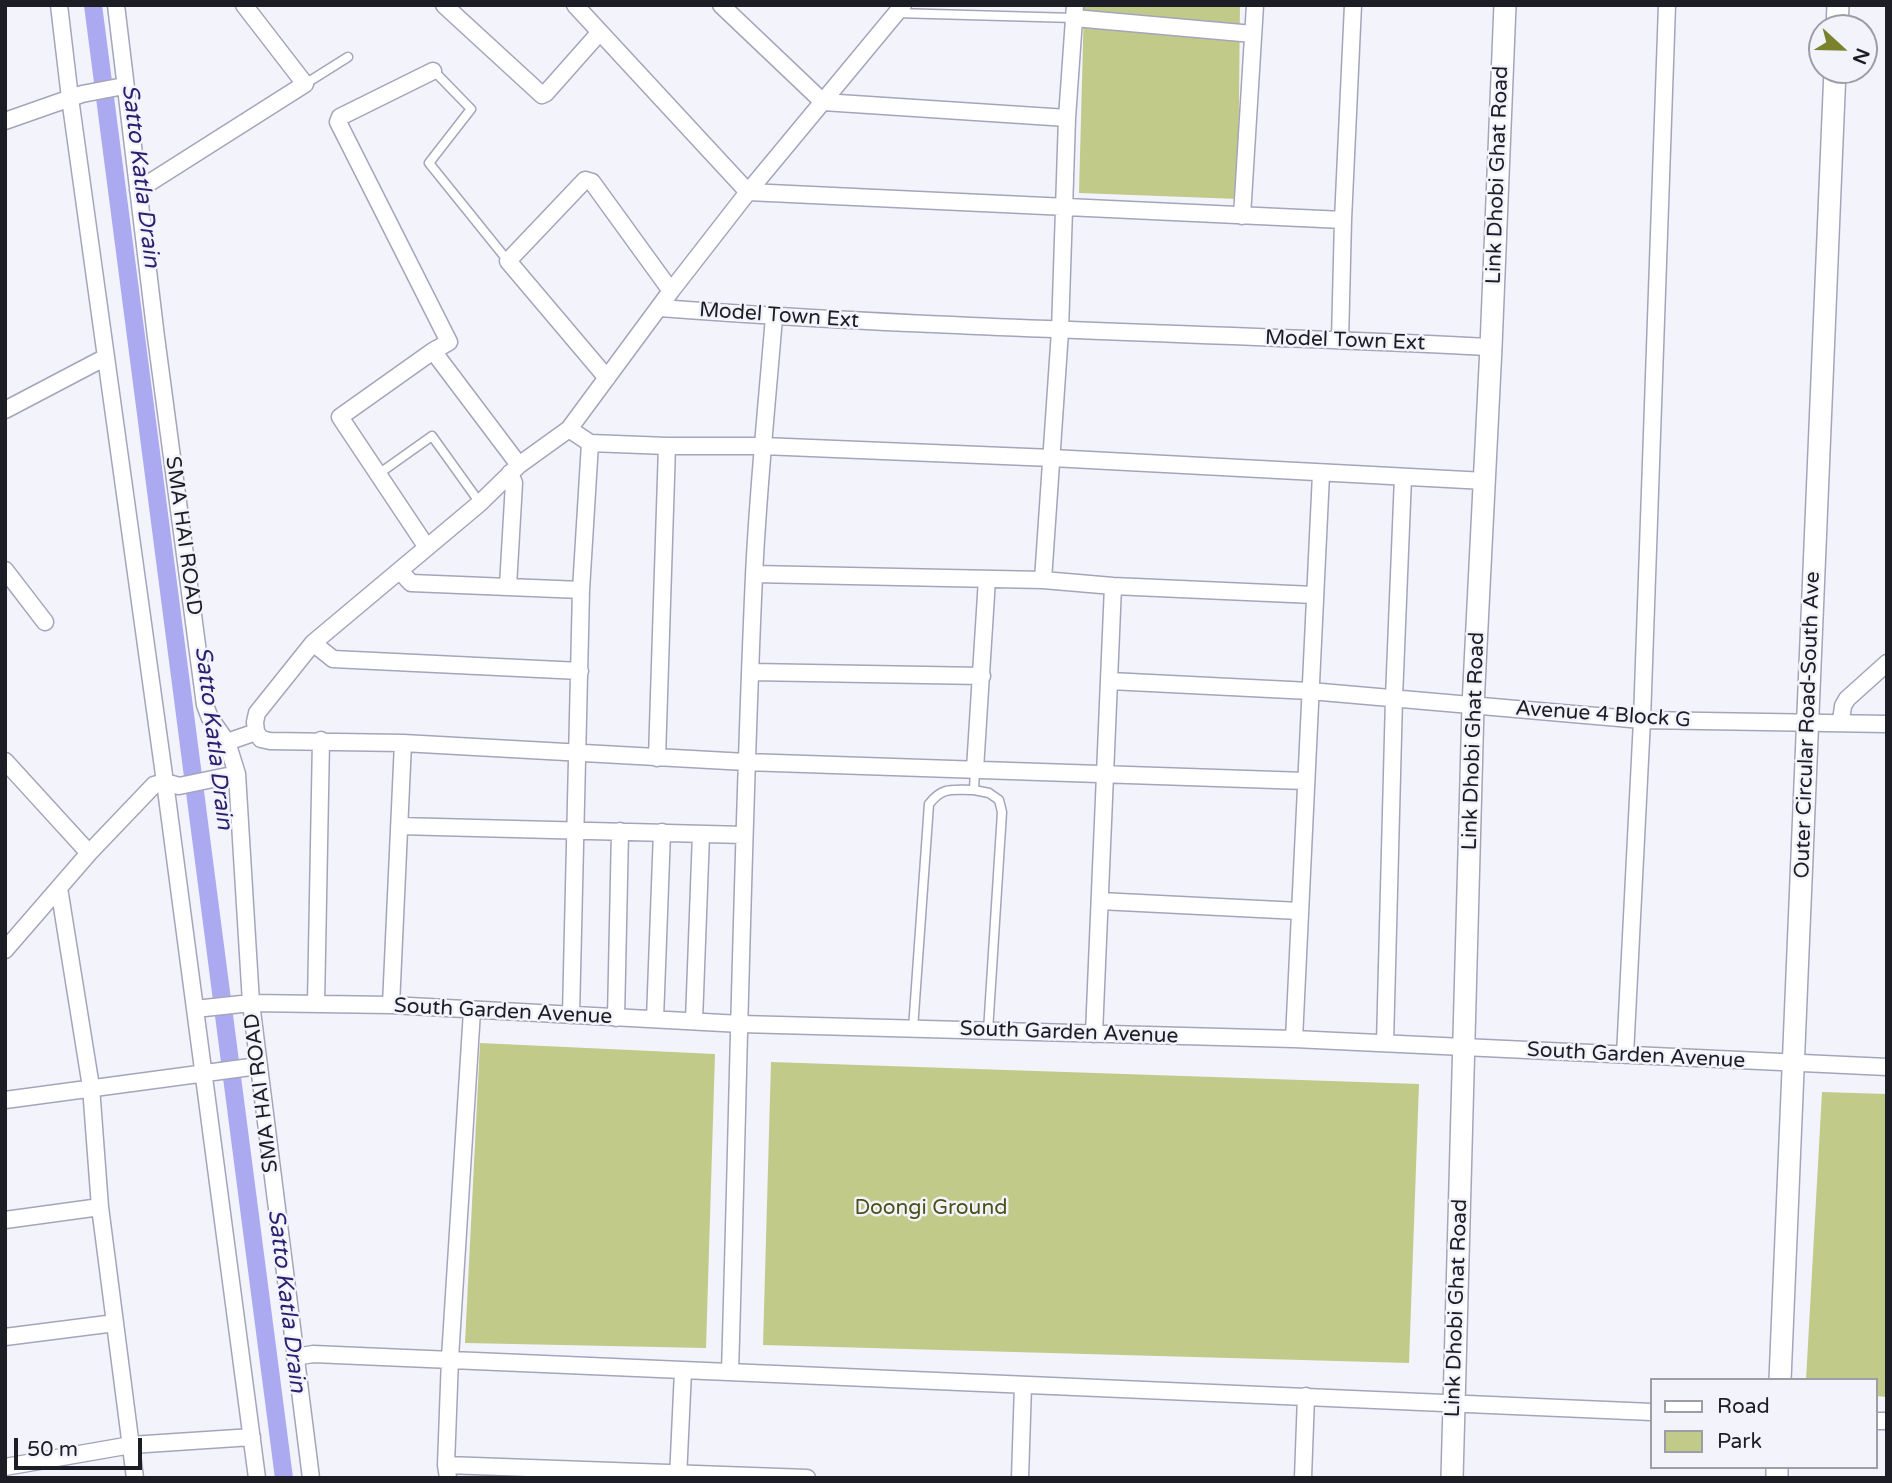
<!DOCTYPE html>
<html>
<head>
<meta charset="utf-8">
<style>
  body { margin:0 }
  #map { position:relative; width:1892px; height:1483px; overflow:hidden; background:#f3f3fc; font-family:"Varela Round",sans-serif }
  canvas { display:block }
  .frame { position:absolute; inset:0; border:7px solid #1d1d25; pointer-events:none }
  .legend { position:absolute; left:1650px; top:1378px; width:228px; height:91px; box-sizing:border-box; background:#f3f3fc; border:2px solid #9d9da6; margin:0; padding:9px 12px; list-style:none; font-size:21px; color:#1d1d25 }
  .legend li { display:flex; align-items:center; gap:14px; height:35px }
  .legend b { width:35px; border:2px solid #9d9da6 }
  .north { position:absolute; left:1808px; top:14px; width:70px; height:70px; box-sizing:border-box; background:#f3f3fc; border:2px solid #9d9da6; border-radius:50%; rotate:112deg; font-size:19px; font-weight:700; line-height:28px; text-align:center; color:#1d1d25 }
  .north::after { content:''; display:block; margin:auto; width:24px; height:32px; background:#7b822d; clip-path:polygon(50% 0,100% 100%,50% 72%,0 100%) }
  .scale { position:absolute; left:14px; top:1438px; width:128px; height:32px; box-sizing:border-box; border:4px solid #1d1d25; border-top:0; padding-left:9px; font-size:21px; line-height:24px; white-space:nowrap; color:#1d1d25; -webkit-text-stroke:5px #f3f3fc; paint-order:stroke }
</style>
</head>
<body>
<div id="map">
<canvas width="1892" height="1483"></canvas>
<div class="frame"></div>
<ul class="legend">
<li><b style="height:9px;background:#fff"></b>Road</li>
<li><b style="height:19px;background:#c2ca8a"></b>Park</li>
</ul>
<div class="north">N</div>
<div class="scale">50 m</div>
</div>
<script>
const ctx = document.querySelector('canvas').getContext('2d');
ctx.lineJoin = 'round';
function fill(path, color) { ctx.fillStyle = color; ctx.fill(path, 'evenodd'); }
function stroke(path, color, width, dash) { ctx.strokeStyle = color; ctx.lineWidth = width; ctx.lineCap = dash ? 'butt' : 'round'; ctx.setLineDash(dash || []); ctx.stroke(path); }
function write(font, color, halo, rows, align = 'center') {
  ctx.font = font + ' "Varela Round",sans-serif'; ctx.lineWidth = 5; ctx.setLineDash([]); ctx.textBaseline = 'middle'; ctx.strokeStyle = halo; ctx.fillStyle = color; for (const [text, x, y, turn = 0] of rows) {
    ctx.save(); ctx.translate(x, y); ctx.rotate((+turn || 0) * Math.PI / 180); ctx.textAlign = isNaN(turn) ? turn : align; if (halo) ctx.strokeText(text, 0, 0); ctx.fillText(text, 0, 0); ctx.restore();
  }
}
const green = new Path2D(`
  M 1084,5 L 1240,5 L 1238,199 L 1079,193 Z
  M 480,1043 L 715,1054 L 706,1348 L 465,1343 Z
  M 771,1062 L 1419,1084 L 1409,1363 L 763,1345 Z
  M 1822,1092 L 1887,1094 L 1887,1397 L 1876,1396 L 1876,1380 L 1806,1380 Z`);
const canal = new Path2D(`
  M 93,5 L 284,1478`);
const lane = new Path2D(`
  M 896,13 L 1074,18
  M 434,71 L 471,109 L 429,163 L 508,261
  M 305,84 L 348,57
  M 377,475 L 432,436 L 480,503
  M 975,769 L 974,790 L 989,793 L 999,800 L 1002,812 L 988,1031
  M 913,1029 L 929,804 C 943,786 953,790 974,790`);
const street = new Path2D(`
  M 59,5 L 70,98 L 165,782 L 257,1478
  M 116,5 L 156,337 L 205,705 L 210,718 L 227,742 L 237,774 L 251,1003 L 311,1478
  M 444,5 L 542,95 L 546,93 L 600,32
  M 575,5 L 748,192 L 1343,220
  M 721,5 L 823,102 L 1067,118
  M 1074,18 L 1253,34
  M 433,71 L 340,117 L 338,122 L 449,342 L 433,351 L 519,465
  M 5,121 L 82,94 L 124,86
  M 138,190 L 305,84 L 244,5
  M 1242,216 L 1255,5
  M 660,308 C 936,329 1214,333 1491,347
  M 1340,340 L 1343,220 L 1353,5
  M 607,378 L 508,261 L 585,180 L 592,182 L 671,291
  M 5,410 L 106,357
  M 569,429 L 590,443 L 667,446 L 763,446 L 1052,458 L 1485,481
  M 426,546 L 340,417 L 433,351
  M 5,570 L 45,622
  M 400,571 L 411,583 L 581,590
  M 754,574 L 1043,580 L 1113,586 L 1314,595
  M 1043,580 L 1060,331 L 1067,118 L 1075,5
  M 508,586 L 514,483 L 510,473
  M 313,643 L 333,659 L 580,671
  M 751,672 L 982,676
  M 1110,681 L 1310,691 L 1642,720 L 1887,724
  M 1841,721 L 1843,706 L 1847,699 L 1887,663
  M 256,732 L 255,722 L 257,713 L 313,643 L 480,503 L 519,465 L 569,429 L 671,291 L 748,192 L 903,5
  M 227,742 L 256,732 L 261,739 L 270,741 L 403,743 L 746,762 L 1305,781
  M 657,758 L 667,446
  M 5,761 L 89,853
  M 975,769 L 987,579
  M 399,826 L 744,835
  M 59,888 L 91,1087 L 100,1207 L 135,1478
  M 1100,901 L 1299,911
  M 5,950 L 89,853 L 154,785 L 165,782 L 179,786 L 237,774
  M 316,1004 L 321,740
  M 391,1005 L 403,743
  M 195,1009 L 251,1003 L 391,1005 L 741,1024 L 1294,1039 L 1887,1067
  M 571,1015 L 581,590 L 590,443
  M 616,1018 L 620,831
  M 655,1019 L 662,832
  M 694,1021 L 701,834
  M 1094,1034 L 1113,586
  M 1294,1039 L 1321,474
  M 1385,1043 L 1394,698 L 1403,477
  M 1625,1055 L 1642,720 L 1667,5
  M 5,1100 L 258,1066
  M 5,1220 L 100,1207
  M 5,1337 L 115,1323
  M 295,1357 L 313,1354 L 1652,1412
  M 730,1372 C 738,1107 742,841 754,576 C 758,489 767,403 774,317
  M 1876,1421 L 1887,1421
  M 446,1465 L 807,1478
  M 5,1467 L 131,1445 L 252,1437
  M 448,1478 L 446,1465 L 450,1358 L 472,1011
  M 678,1478 L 683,1371
  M 1020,1478 L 1023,1385
  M 1303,1478 L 1306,1396`);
const secondary = new Path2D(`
  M 1837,28 L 1838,5
  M 1780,1380 L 1835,70
  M 1452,1478 L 1473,706 L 1491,347 L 1505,5
  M 1777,1478 L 1777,1467`);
const streetNames = [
  ["Link Dhobi Ghat Road",1498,175,-88],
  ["Model Town Ext",779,316,4],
  ["Model Town Ext",1345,341,2],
  ["SMA HAI ROAD",183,536,82],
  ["Avenue 4 Block G",1603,715,4],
  ["Outer Circular Road-South Ave",1808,725,-88],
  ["Link Dhobi Ghat Road",1474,741,-88],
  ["South Garden Avenue",503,1012,3],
  ["South Garden Avenue",1069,1033,2],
  ["South Garden Avenue",1636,1056,3],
  ["SMA HAI ROAD",262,1093,-97],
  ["Link Dhobi Ghat Road",1457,1308,-88]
];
const parkNames = [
  ["Doongi Ground",931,1208]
];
const waterNames = [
  ["Satto Katla Drain",140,176,83],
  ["Satto Katla Drain",213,738,83],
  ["Satto Katla Drain",286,1301,83]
];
fill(green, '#c2ca8a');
stroke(canal, '#abaaf1', 18);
stroke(lane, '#a4a5ba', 11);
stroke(street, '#a4a5ba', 19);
stroke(secondary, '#a4a5ba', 24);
stroke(lane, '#fff', 8);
stroke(street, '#fff', 16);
stroke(secondary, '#fff', 21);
write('21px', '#1d1d25', '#f3f3fc', streetNames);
write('21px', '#4c5017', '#f3f3fc', parkNames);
write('italic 23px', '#2d1f6f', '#f3f3fc', waterNames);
</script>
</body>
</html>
